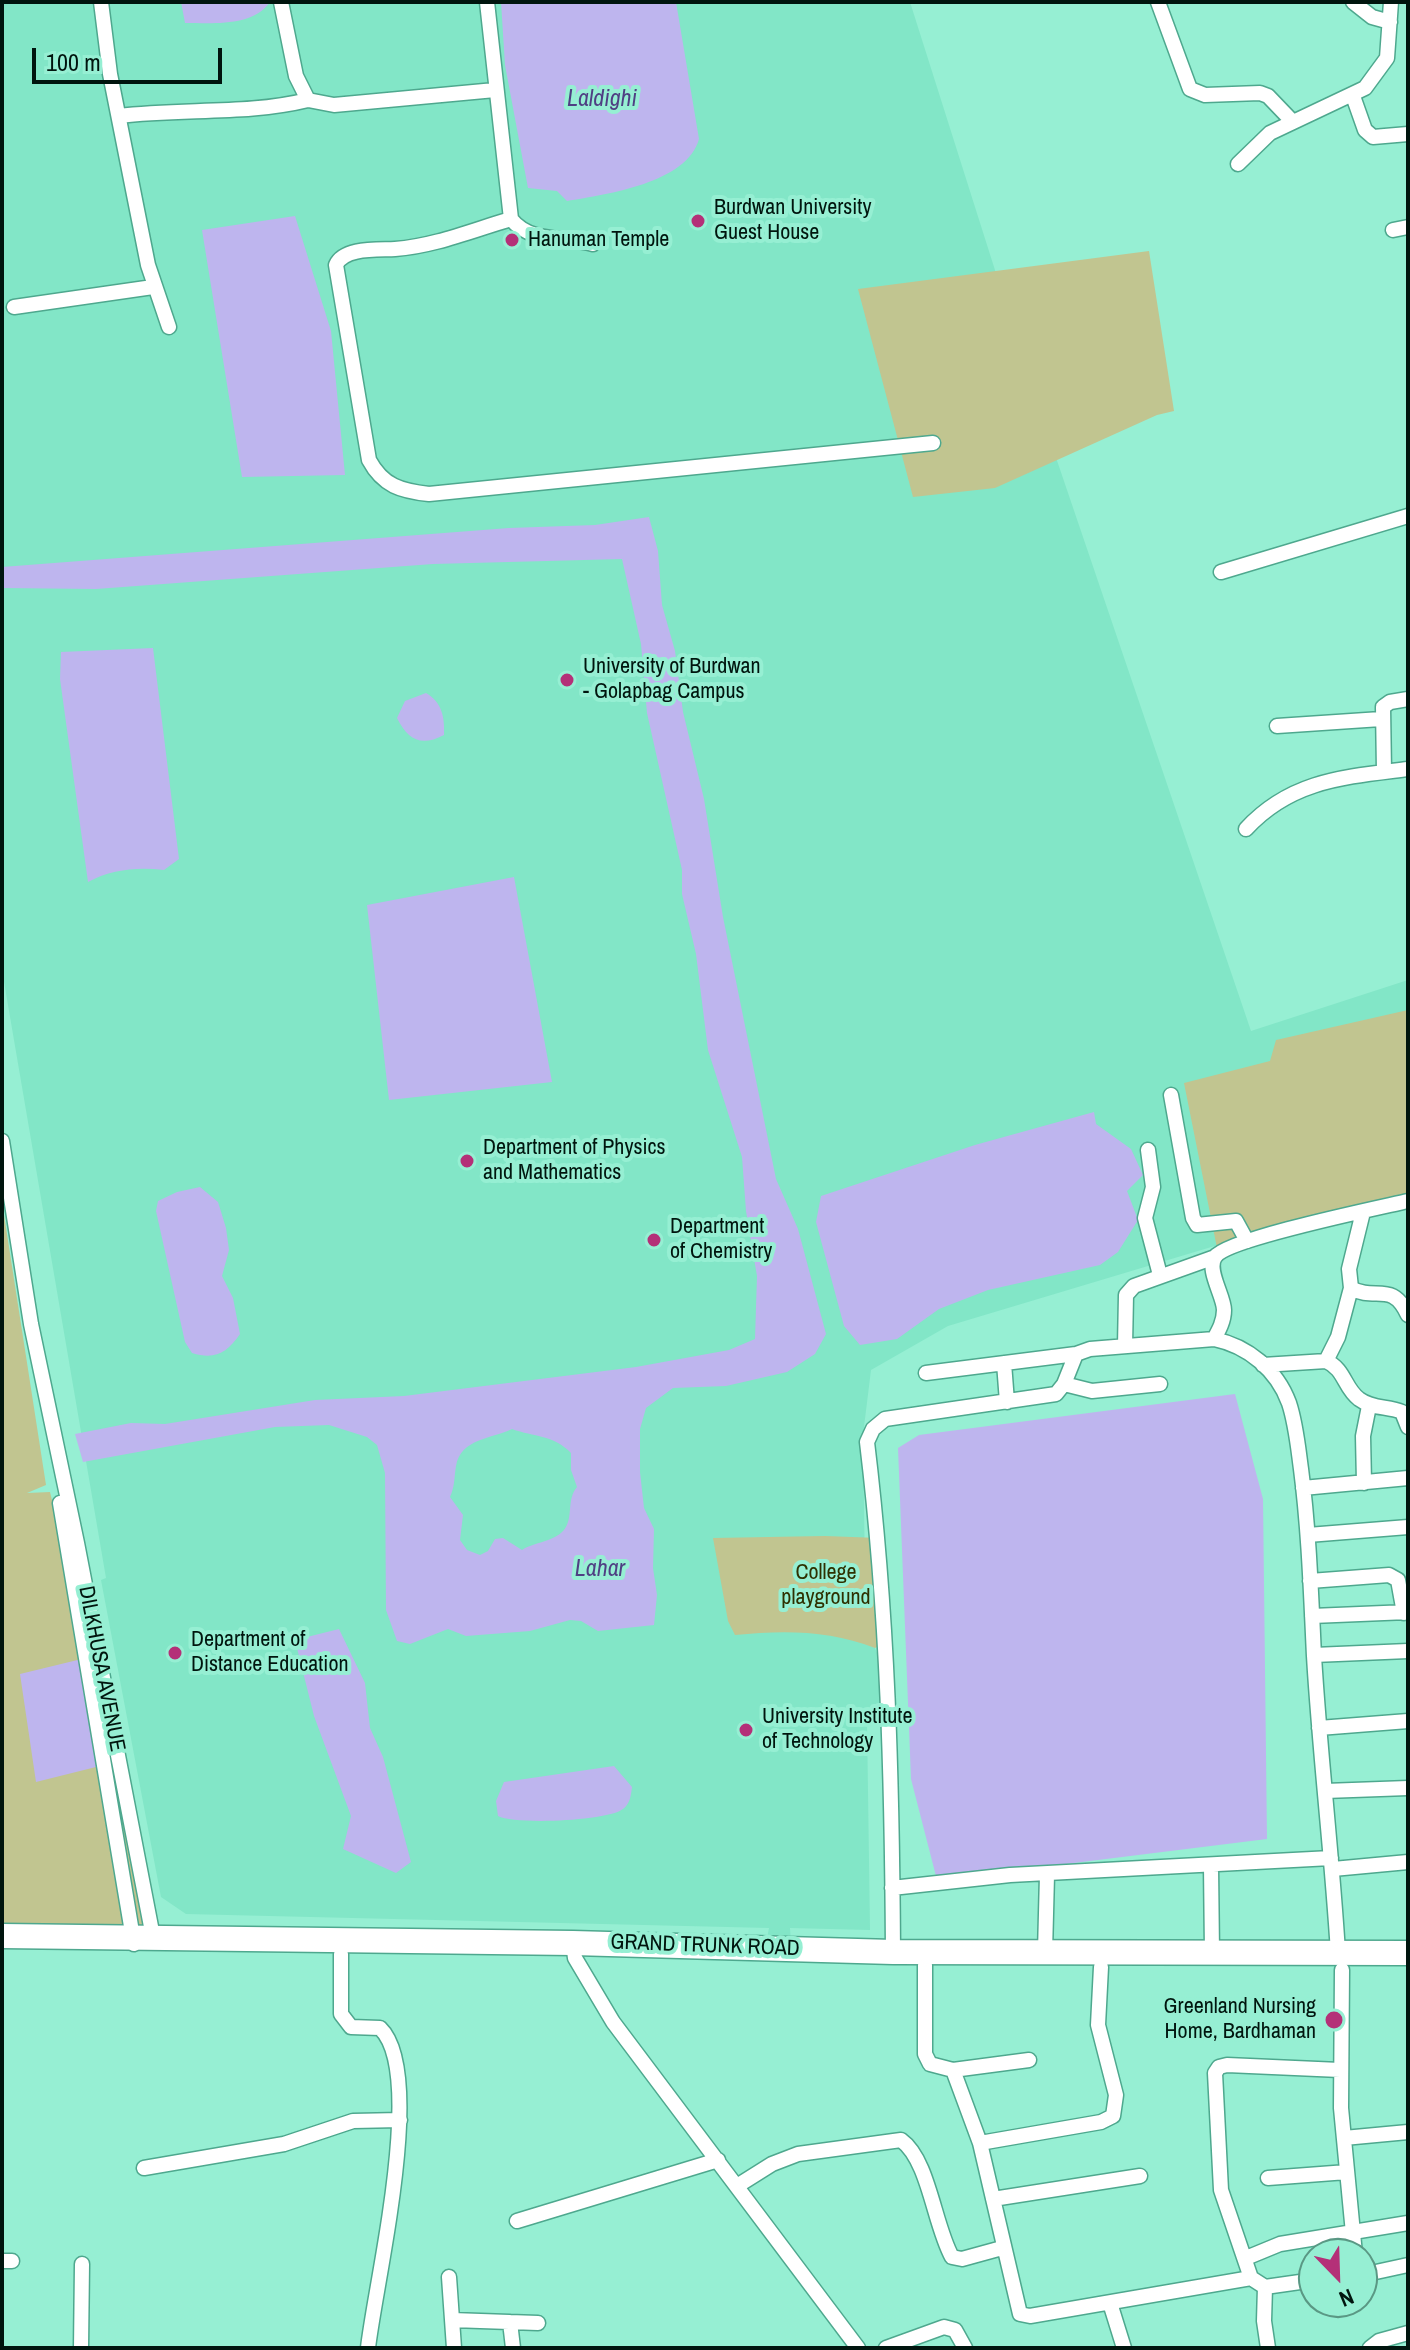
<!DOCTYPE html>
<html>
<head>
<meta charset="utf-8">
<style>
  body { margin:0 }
  #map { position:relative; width:1410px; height:2350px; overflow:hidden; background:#96efd3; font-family:"Archivo Narrow",sans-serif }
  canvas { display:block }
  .frame { position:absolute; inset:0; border:4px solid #00150e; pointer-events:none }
  .north { position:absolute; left:1298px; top:2238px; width:80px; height:80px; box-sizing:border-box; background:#96efd3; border:2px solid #5a9884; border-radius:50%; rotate:157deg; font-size:22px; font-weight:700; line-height:32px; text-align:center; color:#00150e }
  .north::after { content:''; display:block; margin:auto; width:28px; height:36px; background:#b43078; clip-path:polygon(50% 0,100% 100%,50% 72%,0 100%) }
  .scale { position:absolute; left:32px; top:48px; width:190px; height:36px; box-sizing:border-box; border:4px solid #00150e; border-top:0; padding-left:10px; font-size:24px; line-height:28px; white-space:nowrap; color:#00150e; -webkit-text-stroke:6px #96efd3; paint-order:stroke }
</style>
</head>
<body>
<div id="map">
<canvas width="1410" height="2350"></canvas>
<div class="frame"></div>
<div class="north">N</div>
<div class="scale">100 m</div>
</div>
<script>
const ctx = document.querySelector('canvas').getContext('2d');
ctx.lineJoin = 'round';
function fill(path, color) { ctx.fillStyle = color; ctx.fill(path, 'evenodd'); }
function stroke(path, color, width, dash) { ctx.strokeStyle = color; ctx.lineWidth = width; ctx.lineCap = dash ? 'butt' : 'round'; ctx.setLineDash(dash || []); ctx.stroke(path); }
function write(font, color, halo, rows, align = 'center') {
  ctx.font = font + ' "Archivo Narrow",sans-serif'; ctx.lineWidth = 8; ctx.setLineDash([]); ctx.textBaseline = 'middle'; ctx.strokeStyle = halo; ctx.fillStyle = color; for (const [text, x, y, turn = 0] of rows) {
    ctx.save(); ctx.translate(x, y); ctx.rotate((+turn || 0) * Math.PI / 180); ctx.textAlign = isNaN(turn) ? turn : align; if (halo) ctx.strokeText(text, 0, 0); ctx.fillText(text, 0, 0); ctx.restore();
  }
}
const built = new Path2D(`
  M 2,2 L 910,2 L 1033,390 L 1251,1031 L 1408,980 L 1408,1188 L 948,1326 L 871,1370 L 863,1435 L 866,1644 L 875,1648 L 888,1680 L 881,1711 L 867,1722 L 870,1930 L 790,1928 L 791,1944 L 766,1944 L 769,1928 L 186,1914 L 161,1897 L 101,1580 L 106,1578 L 2,970 Z`);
const green = new Path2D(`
  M 1149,251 L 1174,411 L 1157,415 L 995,488 L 913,497 L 858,289 Z
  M 1408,1010 L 1408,1201 L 1218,1253 L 1184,1083 L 1270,1061 L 1276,1040 Z
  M 2,1202 L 46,1485 L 27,1493 L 50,1492 L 152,1923 L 143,1924 L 144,1934 L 2,1931 Z
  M 825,1536 L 879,1538 L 879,1646 L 875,1648 C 830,1630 783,1630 735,1635 L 728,1621 L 713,1538 Z`);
const water = new Path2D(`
  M 181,2 L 270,2 C 253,27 213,23 185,23 Z
  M 501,2 L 676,2 L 699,139 C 687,183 608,194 567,201 L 557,191 L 528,188 L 505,65 Z
  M 295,216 L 331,331 L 345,475 L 242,477 L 202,230 Z
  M 649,517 L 658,551 L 662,605 L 675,651 L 683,712 L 704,799 L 723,917 L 776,1179 L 798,1229 L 826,1334 L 815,1354 L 787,1372 L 726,1386 L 673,1388 L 646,1408 L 640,1429 L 640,1472 L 644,1508 L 654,1529 L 653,1568 L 657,1595 L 654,1625 L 598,1631 L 581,1621 L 570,1620 L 530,1631 L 466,1636 L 448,1629 L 410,1644 L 397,1641 L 386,1610 L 385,1473 L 377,1445 L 367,1437 L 329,1425 L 275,1427 L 83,1462 L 75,1434 L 131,1423 L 165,1424 L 315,1400 L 404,1396 L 636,1367 L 729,1350 L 755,1339 L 757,1276 L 746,1211 L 742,1157 L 708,1050 L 696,954 L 682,894 L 682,870 L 647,713 L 641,644 L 622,559 L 433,564 L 96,589 L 2,588 L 2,567 L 509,528 L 595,525 ZM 512,1429 C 534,1437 554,1435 571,1453 L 571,1470 L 577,1487 C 566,1500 574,1517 564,1530 C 554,1542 534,1542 522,1550 L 503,1538 L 495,1539 L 488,1551 L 480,1555 L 467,1550 L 460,1540 L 463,1515 L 450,1497 C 455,1486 454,1478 456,1466 C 461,1438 492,1439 512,1429 Z
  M 153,648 L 179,859 L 164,870 C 138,867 112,869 88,882 L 60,679 L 61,652 Z
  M 426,693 C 442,702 445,718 444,735 C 421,747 408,740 397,718 L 405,701 Z
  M 514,877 L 552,1082 L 389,1100 L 367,905 Z
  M 1094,1112 L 1096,1124 L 1131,1149 L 1143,1175 L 1127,1191 L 1138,1220 L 1118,1252 L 1100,1265 L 988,1290 L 939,1309 L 897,1339 L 860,1345 L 844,1326 L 816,1222 L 821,1196 L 975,1145 Z
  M 200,1187 L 218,1202 L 226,1228 L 229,1250 L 222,1276 L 233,1298 L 240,1334 C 227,1353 215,1360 192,1353 L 185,1342 L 156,1211 L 158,1201 L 177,1192 Z
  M 1235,1394 L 1263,1499 L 1267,1839 L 937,1880 L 911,1779 L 898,1448 L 919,1435 Z
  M 339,1629 L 365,1683 L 370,1728 L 383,1757 L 411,1862 L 396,1873 L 343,1849 L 351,1816 L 314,1716 L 295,1640 Z
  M 94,1656 L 112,1763 L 36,1782 L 20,1674 Z
  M 614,1766 L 632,1787 C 631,1795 630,1804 623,1809 C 608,1821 515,1825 498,1816 L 496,1801 L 504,1782 Z`);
const minor = new Path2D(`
  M 101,2 L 110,74 L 148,265 L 169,327
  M 281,2 L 296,76 L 308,100 L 334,105 L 495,90
  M 487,2 L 511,219 C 531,244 565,236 593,244
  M 1158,2 L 1190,89 L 1205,95 L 1260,93 L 1268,96 L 1292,121
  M 1353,2 L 1372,17 L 1390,22
  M 1353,96 L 1365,130 L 1373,137 L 1408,134
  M 119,116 C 182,108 247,115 308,100
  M 1238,164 L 1270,133 L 1365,88 L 1387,58 L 1391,2
  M 511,219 C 473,230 435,246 395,249 C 378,250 344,247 336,265 L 369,460 C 383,486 401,491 429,494 L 933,443
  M 1393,230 L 1408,227
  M 14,307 L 153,287
  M 1221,572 L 1408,516
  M 1277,726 L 1381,719
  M 1384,772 L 1383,707 L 1390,702 L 1408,699
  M 1246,829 C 1291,780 1345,777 1408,769
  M 1171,1095 L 1193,1218 L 1197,1225 L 1236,1221 L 1247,1241
  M 2,1141 L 31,1324 L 77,1543 L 154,1942
  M 1148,1150 L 1153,1187 L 1145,1218 L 1160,1275
  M 1363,1212 L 1349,1269 L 1351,1288 C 1375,1302 1392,1280 1408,1315
  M 1214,1339 C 1219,1330 1224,1321 1224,1310 C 1224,1296 1206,1270 1215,1257 C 1227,1239 1378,1208 1408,1201
  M 1125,1346 L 1126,1295 L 1134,1286 L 1215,1257
  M 1326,1361 L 1338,1337 L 1351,1288
  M 1004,1363 L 1007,1402
  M 1263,1365 L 1326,1361 C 1345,1369 1344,1388 1359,1399 C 1372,1409 1388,1406 1402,1412 L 1408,1427
  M 926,1373 L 1076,1354
  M 1064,1384 L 1092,1391 L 1160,1384
  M 1364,1483 L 1363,1436 L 1369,1406
  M 1303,1488 L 1408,1478
  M 60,1503 L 134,1944
  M 1308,1535 L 1408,1527
  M 1310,1581 L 1389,1575 L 1398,1580 L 1404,1613
  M 1312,1616 L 1408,1612
  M 1314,1655 L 1408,1651
  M 1319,1728 L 1408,1721
  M 1325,1791 L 1408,1788
  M 1211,1866 L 1212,1953
  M 1333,1869 L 1408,1862
  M 892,1888 L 1010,1875 L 1331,1858
  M 573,1943 L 575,1958 L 613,2022 L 858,2348
  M 893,1952 C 892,1779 888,1615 867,1442 L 873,1429 L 885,1419 L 1056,1394 L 1064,1384 L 1076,1354 L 1090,1349 L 1214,1339 C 1248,1346 1277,1370 1289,1403 C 1296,1424 1298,1447 1301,1469 C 1309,1531 1311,1594 1314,1656 C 1320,1756 1332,1854 1338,1953
  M 1045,1952 L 1047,1875
  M 341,1954 L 341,2014 L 351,2027 L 380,2028 C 427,2073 375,2284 368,2348
  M 925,1965 L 925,2054 L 930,2064 L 953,2070 L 980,2143 L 1020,2314 L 1030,2316 L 1251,2278
  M 1342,1970 L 1341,2108 L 1355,2254
  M 953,2070 L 1029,2060
  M 1344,2138 L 1408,2132
  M 980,2143 L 1101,2122 L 1113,2116 L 1116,2095 L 1098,2025 L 1101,1967
  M 144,2168 L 284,2144 L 353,2121 L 400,2120
  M 1268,2178 L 1347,2172
  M 737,2186 L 772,2164 L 798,2154 L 901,2140 C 929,2160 934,2225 952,2257 L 962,2259 L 1002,2248
  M 993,2199 L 1140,2176
  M 517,2221 L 718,2160
  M 1246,2258 L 1280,2244 L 1408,2223
  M 2,2261 L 12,2261
  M 1362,2275 L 1408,2265
  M 449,2277 L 454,2348
  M 1314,2280 L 1265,2287 L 1251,2278 L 1221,2190 L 1215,2073 L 1219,2067 L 1227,2065 L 1340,2070
  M 1265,2287 L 1264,2321 L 1268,2348
  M 1110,2303 L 1124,2348
  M 452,2320 L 538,2323
  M 510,2322 L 513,2348
  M 81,2348 L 82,2264
  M 886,2348 L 944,2327 L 955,2330 L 965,2348
  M 1370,2348 L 1379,2341 L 1408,2333`);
const primary = new Path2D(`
  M 2,1936 L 573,1943 L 893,1952 L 1408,1953`);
const markers = [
  [698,221,8,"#b43078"],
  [512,240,8,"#b43078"],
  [567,680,8,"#b43078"],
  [467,1161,8,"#b43078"],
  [654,1240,8,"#b43078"],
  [175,1653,8,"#b43078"],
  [746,1730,8,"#b43078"],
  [1334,2020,10,"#b43078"]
];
const poiNames = [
  ["Burdwan University",714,208],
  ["Guest House",714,233],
  ["Hanuman Temple",528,240],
  ["University of Burdwan",583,667],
  ["- Golapbag Campus",583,692],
  ["Department of Physics",483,1148],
  ["and Mathematics",483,1173],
  ["Department",670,1227],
  ["of Chemistry",670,1252],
  ["Department of",191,1640],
  ["Distance Education",191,1665],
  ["University Institute",762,1717],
  ["of Technology",762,1742],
  ["Greenland Nursing",1316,2007,"right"],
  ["Home, Bardhaman",1316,2032,"right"]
];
const parkNames = [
  ["College",826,1573],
  ["playground",826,1598]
];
const streetNames = [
  ["DILKHUSA AVENUE",101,1669,79],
  ["GRAND TRUNK ROAD",705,1946,2]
];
const waterNames = [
  ["Laldighi",602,100],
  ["Lahar",600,1570]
];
fill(built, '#82e6c7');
fill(green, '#c1c590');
fill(water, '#beb5ee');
stroke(minor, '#4ea88e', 17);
stroke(primary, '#4ea88e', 27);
stroke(minor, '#fff', 14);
stroke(primary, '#fff', 24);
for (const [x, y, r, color] of markers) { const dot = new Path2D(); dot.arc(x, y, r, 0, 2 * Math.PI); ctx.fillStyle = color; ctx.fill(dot); stroke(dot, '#96efd3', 3); }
write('22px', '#00150e', '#96efd3', poiNames, 'left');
write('22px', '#2e3000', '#96efd3', parkNames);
write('22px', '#00150e', '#96efd3', streetNames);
write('italic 24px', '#4f3f83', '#96efd3', waterNames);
</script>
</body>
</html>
